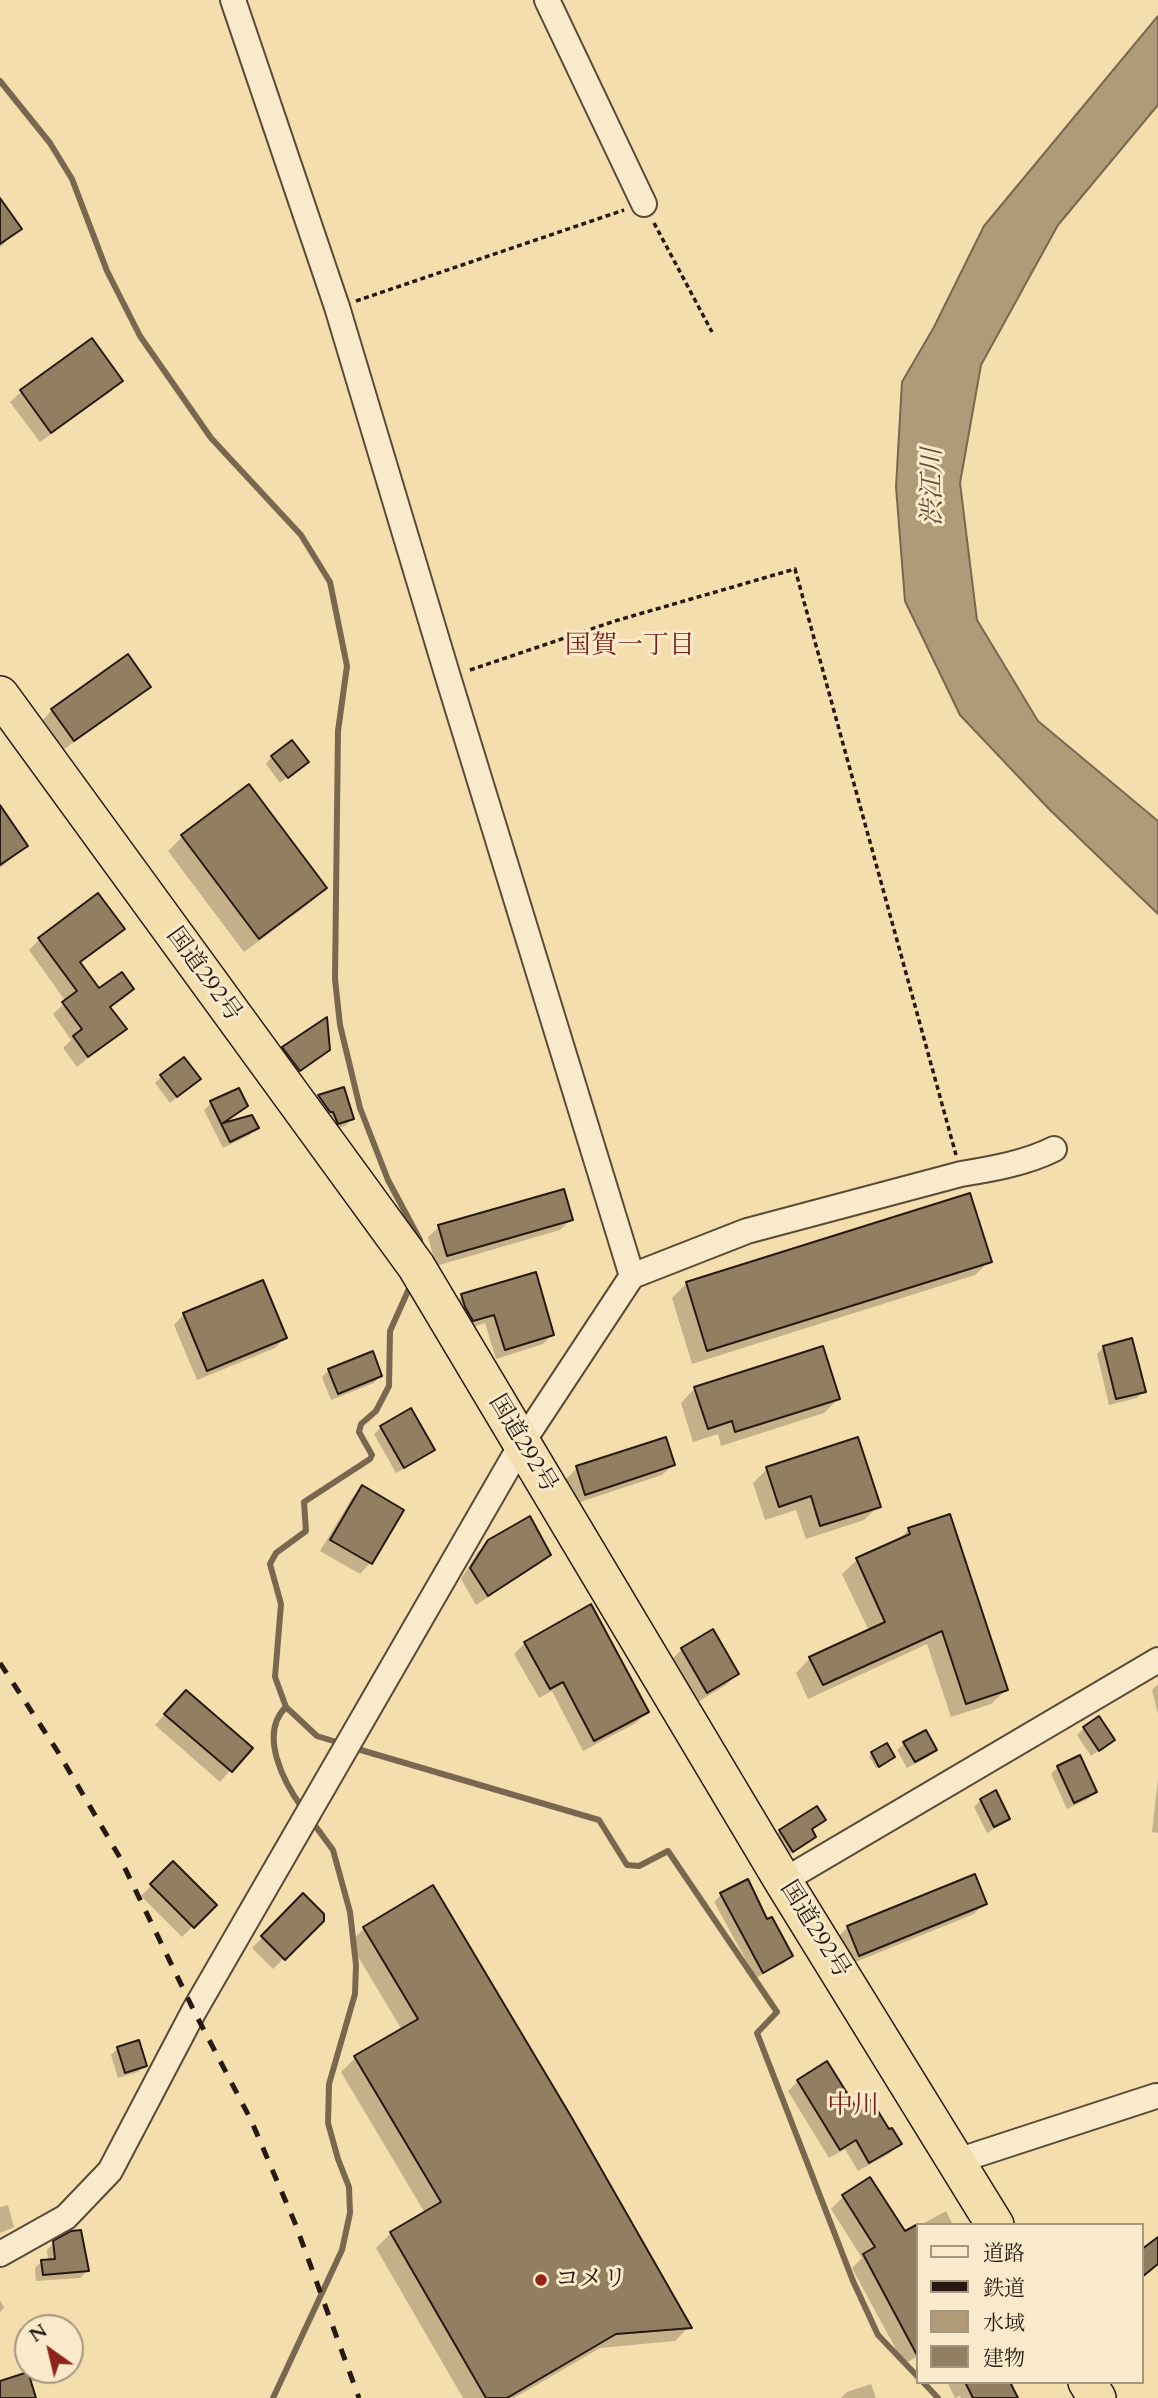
<!DOCTYPE html>
<html>
<head>
<meta charset="utf-8">
<style>
  body { margin:0 }
  #map { position:relative; width:1158px; height:2398px; overflow:hidden; background:#f5dead; font-family:Cardo,"Noto Serif JP",serif }
  canvas { display:block }
  .legend { position:absolute; left:916px; top:2223px; width:228px; height:161px; box-sizing:border-box; background:#f8eaca; border:2px solid #a49680; margin:0; padding:9px 12px; list-style:none; font-size:21px; color:#271911 }
  .legend li { display:flex; align-items:center; gap:14px; height:35px }
  .legend b { width:35px; border:2px solid #a49680 }
  .north { position:absolute; left:14px; top:2314px; width:70px; height:70px; box-sizing:border-box; background:#f8eaca; border:2px solid #a49680; border-radius:50%; rotate:326deg; font-size:19px; font-weight:700; line-height:28px; text-align:center; color:#271911 }
  .north::after { content:''; display:block; margin:auto; width:24px; height:32px; background:#8f2418; clip-path:polygon(50% 0,100% 100%,50% 72%,0 100%) }
</style>
</head>
<body>
<div id="map">
<canvas width="1158" height="2398"></canvas>
<ul class="legend">
<li><b style="height:9px;background:#f8eaca"></b>道路</li>
<li><b style="height:9px;background:#271911"></b>鉄道</li>
<li><b style="height:19px;background:#af9b78"></b>水域</li>
<li><b style="height:19px;background:#927f62"></b>建物</li>
</ul>
<div class="north">N</div>
</div>
<script>
const ctx = document.querySelector('canvas').getContext('2d');
ctx.lineJoin = 'round';
function fill(path, color) { ctx.fillStyle = color; ctx.fill(path, 'evenodd'); }
function stroke(path, color, width, dash) { ctx.strokeStyle = color; ctx.lineWidth = width; ctx.lineCap = dash ? 'butt' : 'round'; ctx.setLineDash(dash || []); ctx.stroke(path); }
function write(font, color, halo, rows, align = 'center') {
  ctx.font = font + ' Cardo,"Noto Serif JP",serif'; ctx.lineWidth = 6; ctx.setLineDash([]); ctx.textBaseline = 'middle'; ctx.strokeStyle = halo; ctx.fillStyle = color; for (const [text, x, y, turn = 0] of rows) {
    ctx.save(); ctx.translate(x, y); ctx.rotate((+turn || 0) * Math.PI / 180); ctx.textAlign = isNaN(turn) ? turn : align; if (halo) ctx.strokeText(text, 0, 0); ctx.fillText(text, 0, 0); ctx.restore();
  }
}
const water = new Path2D(`
  M 1158,16 L 1158,105 L 1058,225 L 981,365 L 960,483 L 977,620 L 1038,721 L 1158,821 L 1158,914 L 1050,810 L 960,715 L 905,601 L 896,487 L 902,382 L 934,327 L 984,226 Z`);
const shadow = new Path2D(`
  M 0,201 L 19,229 L 0,247 Z
  M 92,341 L 121,381 L 110,392 L 40,442 L 10,402 L 21,392 Z
  M 149,687 L 138,697 L 63,750 L 42,721 L 52,710 Z
  M 272,757 L 299,768 L 280,783 L 266,764 Z
  M 0,808 L 26,846 L 0,868 Z
  M 182,837 L 325,888 L 311,902 L 244,952 L 168,851 Z
  M 122,929 L 79,964 L 98,991 L 132,989 L 109,1008 L 124,1029 L 77,1067 L 63,1048 L 71,1040 L 53,1014 L 66,1002 L 29,950 L 39,940 Z
  M 284,1048 L 328,1050 L 292,1076 L 277,1055 Z
  M 161,1077 L 192,1085 L 170,1103 L 155,1083 Z
  M 343,1089 L 352,1119 L 345,1126 L 331,1130 L 312,1103 L 319,1097 Z
  M 211,1103 L 246,1106 L 222,1125 L 256,1128 L 250,1135 L 223,1148 L 204,1110 Z
  M 969,1195 L 990,1261 L 975,1275 L 692,1364 L 672,1298 L 686,1284 Z
  M 571,1219 L 560,1230 L 436,1266 L 428,1237 L 439,1227 Z
  M 462,1296 L 552,1335 L 543,1344 L 496,1359 L 485,1323 L 464,1330 L 453,1305 Z
  M 184,1314 L 285,1337 L 275,1348 L 197,1380 L 174,1325 Z
  M 1104,1347 L 1144,1391 L 1137,1398 L 1109,1405 L 1097,1354 Z
  M 329,1370 L 380,1376 L 374,1383 L 331,1400 L 322,1377 Z
  M 695,1388 L 838,1399 L 824,1413 L 721,1446 L 718,1434 L 693,1442 L 681,1403 Z
  M 410,1410 L 433,1449 L 426,1456 L 396,1473 L 374,1434 L 381,1427 Z
  M 673,1465 L 662,1475 L 574,1504 L 566,1479 L 577,1468 Z
  M 767,1469 L 879,1506 L 864,1520 L 806,1539 L 796,1510 L 765,1520 L 753,1483 Z
  M 362,1487 L 370,1563 L 360,1574 L 320,1551 L 352,1498 Z
  M 909,1529 L 1006,1690 L 991,1704 L 951,1717 L 927,1644 L 808,1699 L 796,1673 L 810,1658 L 869,1631 L 842,1574 L 857,1560 L 896,1542 Z
  M 489,1541 L 548,1555 L 538,1565 L 476,1605 L 461,1579 L 478,1552 Z
  M 712,1631 L 737,1674 L 726,1685 L 696,1703 L 671,1660 L 682,1649 Z
  M 525,1643 L 646,1712 L 636,1723 L 583,1751 L 552,1691 L 539,1698 L 514,1654 Z
  M 1158,1684 L 1158,1714 L 1152,1690 Z
  M 175,1703 L 250,1748 L 220,1782 L 155,1725 Z
  M 1084,1728 L 1113,1740 L 1091,1756 L 1077,1735 Z
  M 904,1744 L 935,1750 L 928,1757 L 907,1768 L 897,1750 Z
  M 886,1745 L 890,1760 L 876,1768 L 869,1756 Z
  M 1079,1757 L 1095,1792 L 1088,1799 L 1067,1809 L 1051,1774 L 1058,1767 Z
  M 1158,1779 L 1158,1833 L 1152,1832 Z
  M 981,1800 L 1008,1819 L 1001,1825 L 987,1833 L 974,1807 Z
  M 824,1820 L 811,1831 L 814,1836 L 807,1843 L 785,1857 L 773,1838 L 780,1831 Z
  M 173,1864 L 214,1905 L 182,1937 L 141,1896 Z
  M 747,1882 L 766,1922 L 791,1956 L 784,1963 L 756,1978 L 714,1902 L 721,1895 Z
  M 303,1896 L 323,1920 L 273,1969 L 252,1948 Z
  M 985,1903 L 974,1914 L 848,1965 L 837,1938 L 848,1927 Z
  M 364,1928 L 689,2327 L 675,2341 L 600,2348 L 514,2398 L 463,2398 L 376,2248 L 391,2233 L 425,2213 L 341,2072 L 355,2058 L 402,2030 L 350,1943 Z
  M 118,2048 L 145,2065 L 138,2072 L 118,2078 L 111,2055 Z
  M 798,2081 L 889,2132 L 899,2144 L 889,2154 L 858,2171 L 845,2149 L 829,2158 L 788,2091 Z
  M 843,2197 L 904,2234 L 918,2226 L 918,2356 L 904,2364 L 852,2268 L 862,2258 L 831,2209 Z
  M 8,2205 L 14,2227 L 0,2233 L 0,2207 Z
  M 946,2211 L 953,2225 L 921,2225 Z
  M 54,2243 L 87,2271 L 80,2278 L 36,2281 L 35,2268 L 42,2261 L 48,2261 L 47,2250 Z
  M 0,2300 L 4,2308 L 0,2312 Z
  M 28,2361 L 28,2370 L 59,2370 L 52,2377 L 29,2382 L 34,2398 L 0,2398 L 0,2383 L 29,2374 L 26,2363 Z
  M 947,2382 L 1001,2382 L 1016,2398 L 961,2398 L 960,2396 L 955,2398 Z
  M 871,2384 L 876,2398 L 841,2398 L 847,2392 Z`);
const stream = new Path2D(`
  M 0,81 L 50,143 L 72,179 L 107,271 L 140,336 L 211,438 L 301,535 L 330,582 L 347,666 L 338,731 L 335,979 L 340,1025 L 360,1108 L 388,1180 L 420,1240 L 421,1248
  M 286,1707 C 258,1734 284,1783 303,1809
  M 343,1744 L 317,1736 L 286,1707 L 275,1677 L 281,1604 L 270,1564 L 276,1553 L 306,1531 L 304,1502 L 370,1459 L 372,1455 L 359,1432 L 361,1424 L 376,1411 L 389,1386 L 390,1331 L 412,1282
  M 354,1748 L 599,1820 L 627,1865 L 639,1866 L 668,1851 L 777,2012 L 757,2033 L 853,2281 L 878,2335 L 918,2377
  M 923,2382 L 938,2398
  M 273,2398 L 342,2250 L 350,2213 L 349,2187 L 338,2159 L 328,2123 L 329,2084 L 355,1994 L 356,1965 L 350,1912 L 333,1850 L 311,1820`);
const building = new Path2D(`
  M 0,198 L 22,229 L 0,244 Z
  M 92,338 L 123,381 L 51,433 L 20,390 Z
  M 128,654 L 151,687 L 74,741 L 51,709 Z
  M 292,740 L 309,762 L 288,778 L 271,756 Z
  M 249,784 L 327,888 L 259,939 L 181,835 Z
  M 0,805 L 28,846 L 0,865 Z
  M 98,893 L 125,929 L 80,962 L 99,988 L 122,972 L 134,989 L 110,1007 L 127,1029 L 88,1057 L 73,1036 L 82,1029 L 62,1002 L 77,991 L 38,938 Z
  M 327,1017 L 330,1050 L 300,1071 L 282,1047 Z
  M 184,1057 L 201,1079 L 177,1097 L 160,1075 Z
  M 344,1087 L 354,1119 L 338,1124 L 333,1112 L 330,1112 L 318,1095 Z
  M 239,1088 L 248,1106 L 223,1123 L 252,1115 L 259,1128 L 230,1142 L 210,1101 Z
  M 564,1189 L 573,1220 L 447,1256 L 438,1225 Z
  M 970,1193 L 992,1262 L 707,1351 L 686,1282 Z
  M 536,1272 L 554,1335 L 505,1350 L 494,1315 L 473,1321 L 465,1307 L 461,1294 Z
  M 263,1280 L 287,1338 L 207,1371 L 183,1313 Z
  M 1132,1338 L 1146,1392 L 1116,1399 L 1103,1346 Z
  M 823,1346 L 840,1399 L 735,1432 L 732,1421 L 708,1429 L 694,1387 Z
  M 373,1351 L 382,1376 L 338,1394 L 328,1369 Z
  M 411,1408 L 435,1450 L 404,1468 L 380,1426 Z
  M 666,1437 L 675,1465 L 585,1495 L 576,1466 Z
  M 858,1437 L 881,1507 L 820,1526 L 811,1496 L 779,1507 L 766,1467 Z
  M 362,1485 L 404,1510 L 372,1564 L 330,1540 Z
  M 950,1514 L 1008,1690 L 966,1704 L 942,1631 L 823,1685 L 809,1657 L 885,1622 L 856,1558 L 910,1534 L 908,1528 Z
  M 530,1516 L 551,1555 L 488,1596 L 470,1568 L 488,1540 Z
  M 591,1604 L 649,1712 L 594,1741 L 563,1682 L 550,1689 L 524,1642 Z
  M 713,1629 L 739,1674 L 707,1693 L 681,1648 Z
  M 186,1690 L 253,1748 L 232,1772 L 164,1714 Z
  M 1099,1716 L 1115,1740 L 1099,1751 L 1083,1727 Z
  M 926,1730 L 937,1750 L 915,1762 L 903,1742 Z
  M 887,1743 L 895,1757 L 879,1767 L 871,1752 Z
  M 1080,1755 L 1097,1792 L 1074,1803 L 1057,1766 Z
  M 996,1790 L 1010,1819 L 994,1827 L 980,1799 Z
  M 817,1806 L 826,1820 L 812,1829 L 816,1837 L 793,1852 L 779,1830 Z
  M 173,1861 L 217,1905 L 194,1928 L 150,1884 Z
  M 975,1874 L 987,1904 L 859,1956 L 847,1926 Z
  M 748,1879 L 767,1919 L 772,1917 L 793,1956 L 763,1973 L 720,1893 Z
  M 433,1885 L 572,2118 L 692,2328 L 616,2334 L 507,2398 L 486,2398 L 390,2232 L 441,2202 L 354,2056 L 418,2019 L 363,1927 Z
  M 303,1893 L 324,1914 L 324,1921 L 285,1960 L 261,1936 Z
  M 139,2040 L 147,2066 L 125,2073 L 117,2047 Z
  M 827,2061 L 857,2109 L 871,2100 L 889,2129 L 892,2128 L 902,2144 L 869,2163 L 856,2140 L 840,2150 L 797,2080 Z
  M 870,2177 L 905,2231 L 918,2224 L 918,2357 L 863,2254 L 875,2247 L 842,2195 Z
  M 81,2230 L 89,2271 L 43,2275 L 41,2260 L 55,2259 L 53,2241 L 71,2231 Z
  M 1158,2237 L 1158,2264 L 1142,2277 L 1142,2249 Z
  M 28,2372 L 36,2398 L 0,2398 L 0,2381 Z
  M 965,2382 L 1010,2382 L 1018,2398 L 973,2398 Z`);
const path = new Path2D(`
  M 654,223 L 712,332
  M 356,301 L 624,210
  M 470,670 L 615,621 L 795,569 L 956,1155`);
const minor = new Path2D(`
  M 233,0 L 337,307 L 448,677 L 632,1276
  M 547,0 L 644,204
  M 783,1881 L 1158,1660
  M 957,2161 L 1156,2096
  M 0,2254 L 66,2217 L 110,2171 L 194,2011 L 522,1443 L 632,1276 L 747,1231 L 961,1174 C 992,1169 1026,1163 1054,1149`);
const highway = new Path2D(`
  M 0,695 L 416,1266 L 783,1881 L 995,2225
  M 1087,2382 L 1097,2398`);
const rail = new Path2D(`
  M 0,1663 L 58,1752 L 119,1856 L 194,2011 L 251,2120 L 295,2223 L 359,2398`);
const markers = [
  [541,2280,7,"#8f2418"]
];
const streetNames = [
  ["国道292号",203,975,54],
  ["国道292号",522,1444,59],
  ["国道292号",814,1930,58]
];
const poiNames = [
  ["コメリ",555,2280]
];
const waterNames = [
  ["渋江川",934,487,-90]
];
const neighbourhoodNames = [
  ["国賀一丁目",630,647],
  ["中川",853,2107]
];
fill(water, '#af9b78');
stroke(water, '#79674f', 2);
fill(shadow, '#0003');
stroke(stream, '#79674f', 6);
fill(building, '#927f62');
stroke(building, '#271911', 2);
stroke(minor, '#5a4a38', 28);
stroke(highway, '#271911', 40);
stroke(path, '#271911', 3.5, [5, 3.5]);
stroke(minor, '#f8eaca', 24);
stroke(highway, '#f5dead', 37);
stroke(rail, '#271911', 5, [12, 12]);
for (const [x, y, r, color] of markers) { const dot = new Path2D(); dot.arc(x, y, r, 0, 2 * Math.PI); ctx.fillStyle = color; ctx.fill(dot); stroke(dot, '#f8eaca', 2.5); }
write('24px', '#271911', '#f8eaca', streetNames);
write('24px', '#271911', '#f8eaca', poiNames, 'left');
write('italic 26px', '#5d4d3a', '#f8eaca', waterNames);
write('26px', '#7a1f14', '#f8eaca', neighbourhoodNames);
</script>
</body>
</html>
